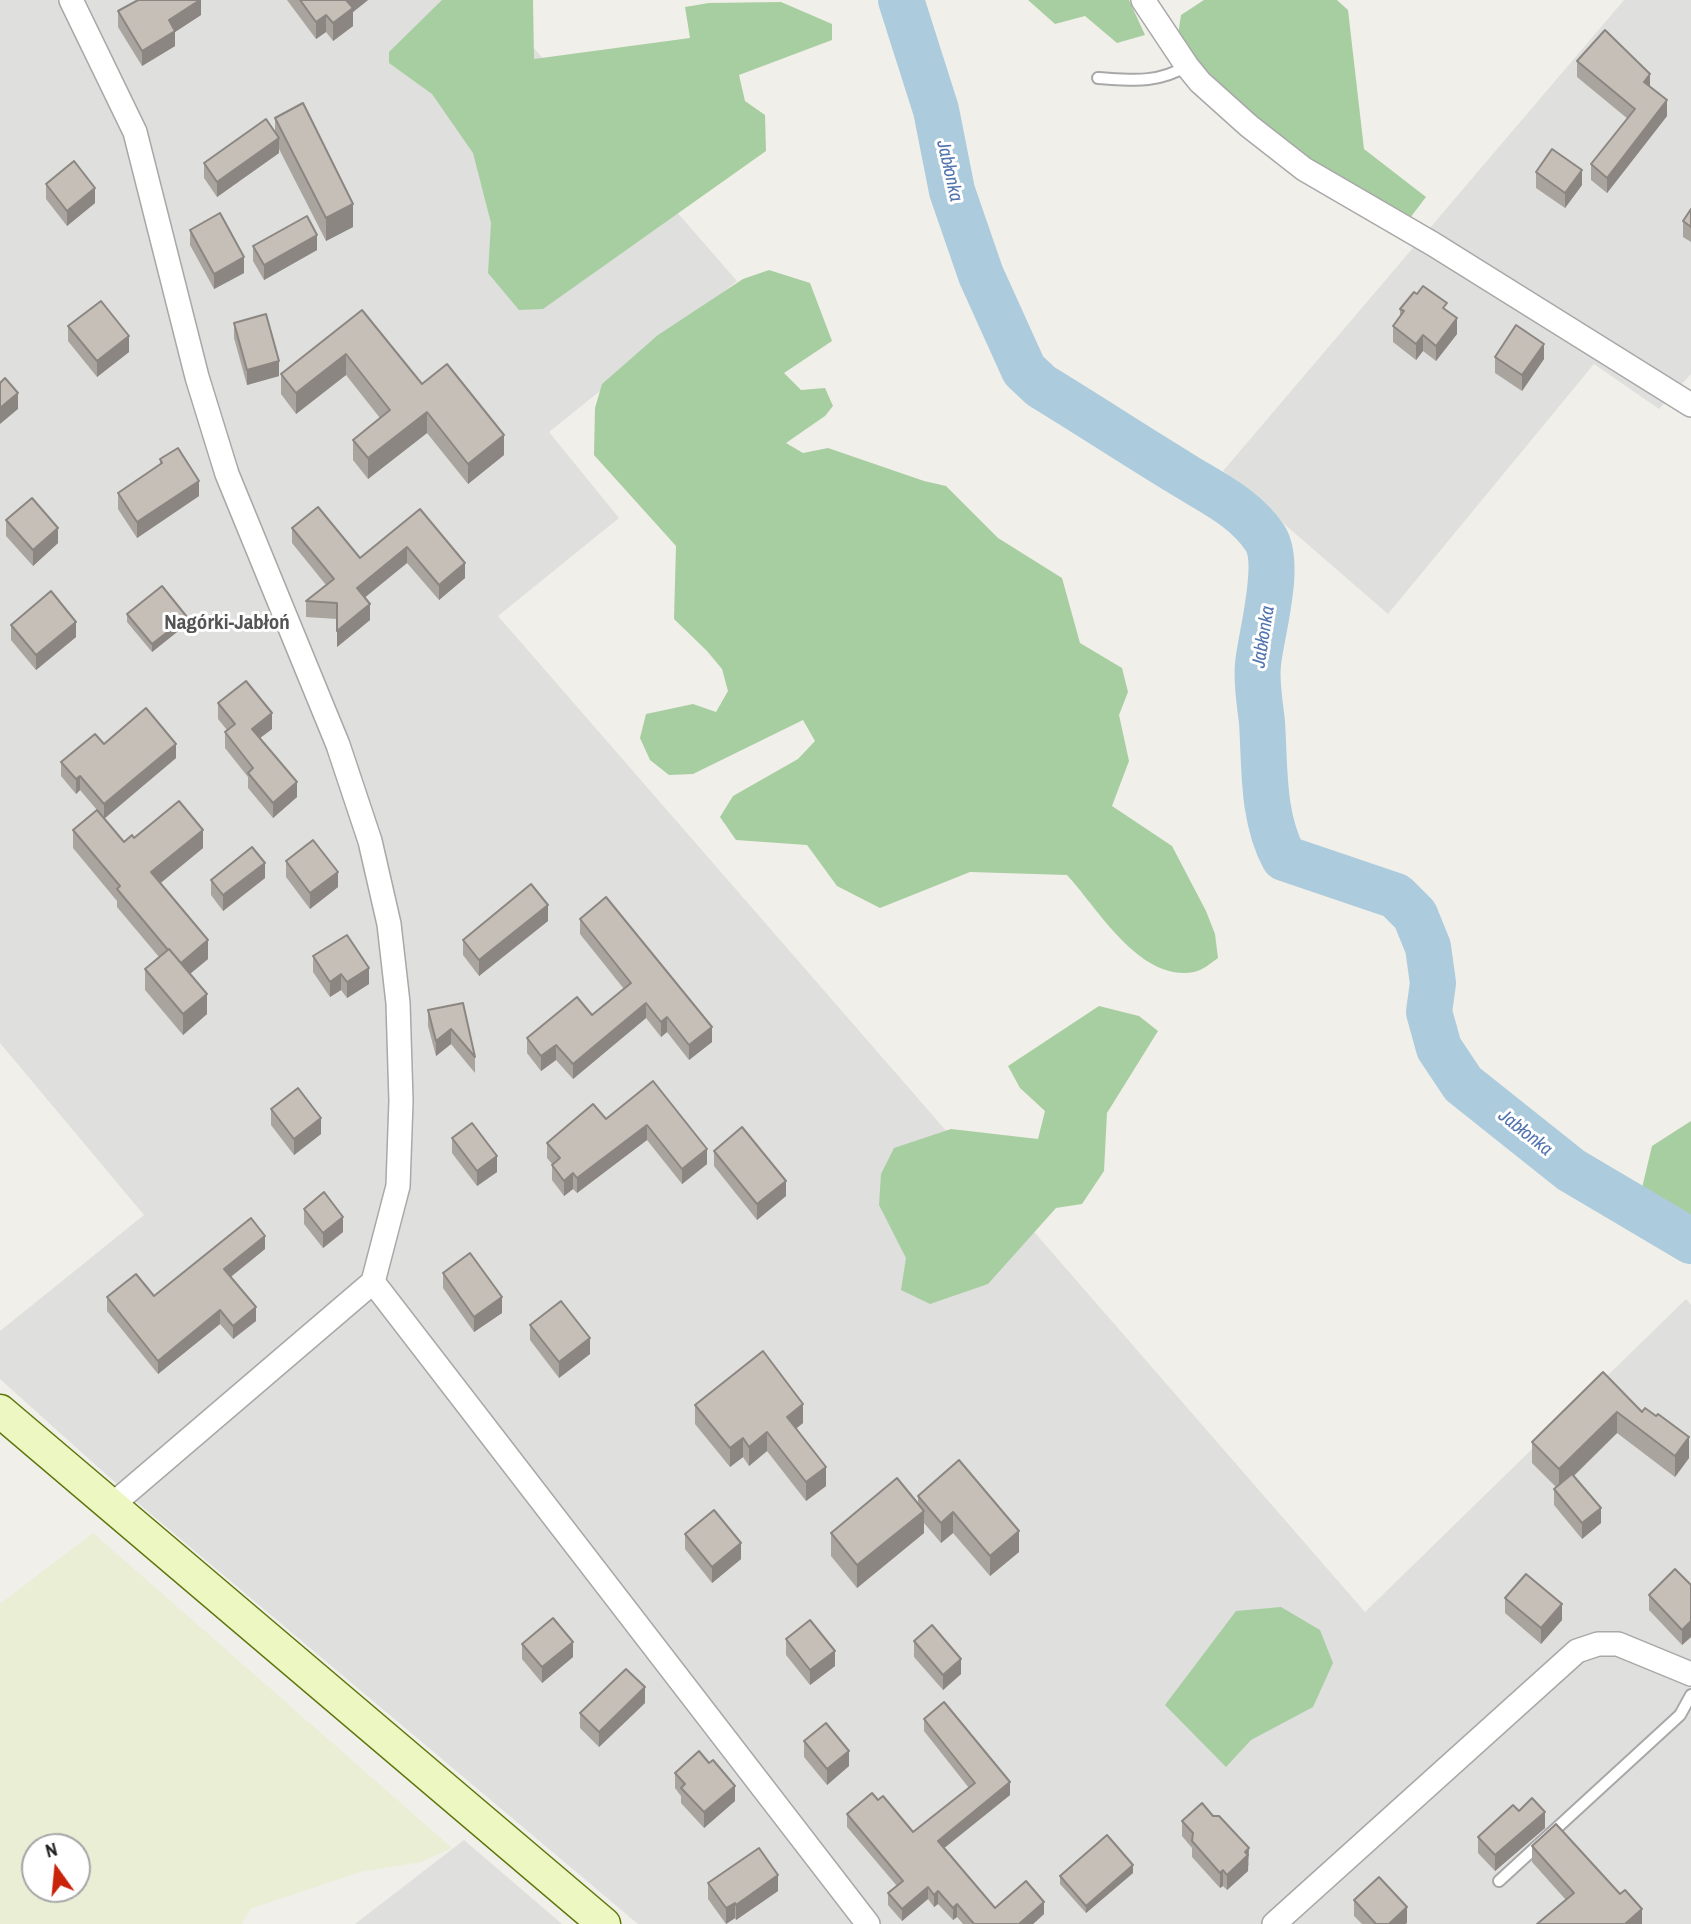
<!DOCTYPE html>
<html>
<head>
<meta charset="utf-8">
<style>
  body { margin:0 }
  #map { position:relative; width:1691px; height:1924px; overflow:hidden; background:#f1efe9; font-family:"Archivo Narrow",sans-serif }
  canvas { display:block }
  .north { position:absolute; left:21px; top:1833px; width:70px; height:70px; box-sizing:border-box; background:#fff; border:2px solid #a6a6a6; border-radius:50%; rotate:345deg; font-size:19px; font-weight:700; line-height:28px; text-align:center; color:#212121 }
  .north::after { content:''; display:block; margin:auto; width:24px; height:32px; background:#c9230a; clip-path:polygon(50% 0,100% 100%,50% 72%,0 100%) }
</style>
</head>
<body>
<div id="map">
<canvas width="1691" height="1924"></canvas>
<div class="north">N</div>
</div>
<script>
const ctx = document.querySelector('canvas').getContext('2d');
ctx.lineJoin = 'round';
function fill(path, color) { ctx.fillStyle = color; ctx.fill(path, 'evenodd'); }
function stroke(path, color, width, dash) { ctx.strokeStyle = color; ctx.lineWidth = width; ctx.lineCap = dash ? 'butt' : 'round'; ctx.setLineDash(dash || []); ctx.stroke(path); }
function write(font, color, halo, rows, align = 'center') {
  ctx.font = font + ' "Archivo Narrow",sans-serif'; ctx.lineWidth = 6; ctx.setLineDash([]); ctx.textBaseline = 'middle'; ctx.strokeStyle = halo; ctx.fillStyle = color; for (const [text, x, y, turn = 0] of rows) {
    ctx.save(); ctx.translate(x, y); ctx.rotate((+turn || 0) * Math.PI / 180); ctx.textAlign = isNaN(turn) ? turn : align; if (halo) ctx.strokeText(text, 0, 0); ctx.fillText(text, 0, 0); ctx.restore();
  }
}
const residential = new Path2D(`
  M 0,0 L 492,0 L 737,281 L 549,432 L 619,518 L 498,616 L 1365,1612 L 1686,1299 L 1691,1305 L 1691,1924 L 638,1924 L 139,1504 L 0,1379 L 0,1331 L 144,1215 L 0,1043 Z
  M 1624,0 L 1691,0 L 1691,374 L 1659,409 L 1594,364 L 1388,614 L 1223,471 Z
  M 464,1840 L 562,1924 L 355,1924 Z`);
const farmland = new Path2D(`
  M 93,1533 L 452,1848 L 421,1862 L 360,1872 L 250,1909 L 242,1924 L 0,1924 L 0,1604 ZM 35,1847 L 77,1847 L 77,1889 L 35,1889 Z`);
const forest = new Path2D(`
  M 442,0 L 533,0 L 534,59 L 690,38 L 685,7 L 709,3 L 781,2 L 832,24 L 832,40 L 739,75 L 745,101 L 765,115 L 766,151 L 543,309 L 519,310 L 488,273 L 491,223 L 473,153 L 432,94 L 389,63 L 389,52 Z
  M 1028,0 L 1129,0 L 1145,35 L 1117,43 L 1085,16 L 1055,24 Z
  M 1204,0 L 1337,0 L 1348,10 L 1364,149 L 1426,197 L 1410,218 L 1311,167 L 1245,113 L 1177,41 L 1181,15 Z
  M 769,270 L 810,283 L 832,341 L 784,373 L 801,390 L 825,388 L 833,406 L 825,416 L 786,443 L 803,453 L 828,448 L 924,481 L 946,486 L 998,538 L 1062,578 L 1080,643 L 1122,668 L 1128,692 L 1119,715 L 1129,761 L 1112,806 L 1172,846 L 1206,911 L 1215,934 L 1218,958 C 1211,963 1203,970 1194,972 C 1140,982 1099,910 1067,875 L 970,872 L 880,908 L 837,886 L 807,845 L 736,840 L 720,817 L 733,796 L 798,759 L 815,741 L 803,720 L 693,774 L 669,775 L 650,760 L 640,738 L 646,714 L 693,704 L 716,712 L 728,691 L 722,669 L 707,651 L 674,619 L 676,546 L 594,455 L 595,408 L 602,384 L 658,335 L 743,279 Z
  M 1099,1006 L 1139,1016 L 1158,1031 L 1107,1113 L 1104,1171 L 1082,1204 L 1056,1208 L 988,1284 L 930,1304 L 901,1290 L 906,1258 L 879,1205 L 881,1174 L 894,1148 L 951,1129 L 1038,1139 L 1045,1111 L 1020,1088 L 1008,1066 Z
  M 1691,1121 L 1691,1221 L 1641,1192 L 1652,1146 Z
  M 1281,1607 L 1320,1630 L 1333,1663 L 1313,1707 L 1251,1740 L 1226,1767 L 1165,1705 L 1236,1611 Z`);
const river = new Path2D(`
  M 901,0 L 936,110 L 952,191 L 981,275 L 1024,370 L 1041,386 C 1087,414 1131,443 1177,471 C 1208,491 1244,506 1265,538 C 1282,564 1261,634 1258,664 C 1256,683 1260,704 1262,722 C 1265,768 1262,817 1284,858 L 1396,896 L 1415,915 L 1428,947 L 1433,983 L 1429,1012 L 1439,1048 L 1463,1084 L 1571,1170 L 1691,1241`);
const service = new Path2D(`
  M 1098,78 C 1132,80 1156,84 1187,66
  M 1499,1881 L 1680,1715 L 1691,1695`);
const minor = new Path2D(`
  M 71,0 L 135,132 L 197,377 L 227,474 L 338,745 L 370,841 L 389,924 L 398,1003 L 401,1101 L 398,1186 L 373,1282 L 111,1506
  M 1143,0 L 1187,66 L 1200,82 L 1249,126 L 1304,169 L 1433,244 L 1691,405
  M 373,1282 L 868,1924
  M 1274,1924 L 1577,1651 L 1598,1644 L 1618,1644 L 1691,1674`);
const secondary = new Path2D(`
  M 0,1411 L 604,1924`);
const wall = new Path2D(`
  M 201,0 L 201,15 L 175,32 L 175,46 L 142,66 L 118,27 L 118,11 Z
  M 287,0 L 368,0 L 353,12 L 353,26 L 333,41 L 326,32 L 316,39 Z
  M 1577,61 L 1650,87 L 1667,116 L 1607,193 L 1591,180 L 1591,164 L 1628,119 L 1577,77 Z
  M 275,118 L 353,227 L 326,241 L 279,149 L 279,153 L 217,197 L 204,178 L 204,163 L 275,132 Z
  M 1536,172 L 1582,185 L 1565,208 L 1536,188 Z
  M 46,184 L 95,203 L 67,226 L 46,199 Z
  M 1691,209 L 1691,242 L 1683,237 L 1683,221 Z
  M 190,230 L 244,273 L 214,289 L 190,245 Z
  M 253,246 L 317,250 L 264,280 L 253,261 Z
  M 1400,309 L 1447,311 L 1457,334 L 1436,361 L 1423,351 L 1416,360 L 1393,342 L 1393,326 L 1400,316 Z
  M 362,310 L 422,384 L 504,455 L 468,484 L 427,433 L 368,479 L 353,460 L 353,440 L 380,418 L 346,375 L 296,414 L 281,394 L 281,374 Z
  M 234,323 L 279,376 L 247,385 L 234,338 Z
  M 68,326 L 129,352 L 97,377 L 68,341 Z
  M 1495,357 L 1544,359 L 1522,391 L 1495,373 Z
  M 160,459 L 199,496 L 137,538 L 118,509 L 118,493 L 160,465 Z
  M 420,509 L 465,578 L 439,600 L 407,563 L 364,597 L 370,620 L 337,647 L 337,619 L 306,617 L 306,601 L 326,585 L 292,543 L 292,528 L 360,558 Z
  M 6,520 L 58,543 L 33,566 L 6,536 Z
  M 127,614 L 187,624 L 152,652 L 127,622 Z
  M 11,625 L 76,637 L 36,670 L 11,640 Z
  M 218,703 L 272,729 L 260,738 L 297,797 L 273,818 L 248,788 L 248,777 L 225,748 L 225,732 L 227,730 L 218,719 Z
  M 104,744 L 176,758 L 104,818 L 124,842 L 134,838 L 203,848 L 160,883 L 208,959 L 190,974 L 207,1014 L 183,1035 L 145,990 L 145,969 L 159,957 L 117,907 L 117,901 L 73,848 L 73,830 L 97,810 L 80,790 L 76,794 L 61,776 L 61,762 Z
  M 286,861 L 338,887 L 310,909 L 286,877 Z
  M 265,878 L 223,911 L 211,895 L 211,880 Z
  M 580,919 L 712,1042 L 689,1060 L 667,1032 L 661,1037 L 646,1018 L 573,1079 L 556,1060 L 541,1071 L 527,1053 L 527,1038 L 592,1015 L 624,989 L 580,934 Z
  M 548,921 L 479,976 L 463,955 L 463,940 Z
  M 313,956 L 369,984 L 347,998 L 341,990 L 330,997 L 313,972 Z
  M 463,1003 L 475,1057 L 475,1073 L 451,1044 L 436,1056 L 428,1026 L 428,1010 Z
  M 653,1081 L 707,1164 L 682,1184 L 647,1140 L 577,1193 L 573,1189 L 564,1196 L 552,1180 L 552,1164 L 547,1158 L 547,1143 L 606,1119 Z
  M 271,1109 L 321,1134 L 294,1155 L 271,1125 Z
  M 452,1138 L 497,1172 L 477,1186 L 452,1153 Z
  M 714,1151 L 786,1196 L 757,1220 L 714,1166 Z
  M 304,1209 L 343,1232 L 323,1248 L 304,1224 Z
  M 265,1249 L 231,1277 L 256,1321 L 233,1339 L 220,1324 L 158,1374 L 107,1311 L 107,1297 L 154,1296 Z
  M 443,1273 L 502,1313 L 474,1332 L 443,1288 Z
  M 530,1325 L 590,1354 L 559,1378 L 530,1340 Z
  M 1603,1372 L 1689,1458 L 1675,1477 L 1617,1433 L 1574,1476 L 1601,1523 L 1582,1539 L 1554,1505 L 1554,1489 L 1556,1487 L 1532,1463 L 1532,1442 Z
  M 695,1405 L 803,1423 L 796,1428 L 826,1486 L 806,1501 L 767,1451 L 749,1466 L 743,1457 L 730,1467 L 695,1424 Z
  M 959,1460 L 1019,1552 L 990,1576 L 953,1533 L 941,1543 L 924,1523 L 924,1533 L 857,1588 L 831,1556 L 831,1533 L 918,1503 L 918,1496 Z
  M 685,1534 L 741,1559 L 712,1583 L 685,1549 Z
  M 1691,1585 L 1691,1637 L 1682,1645 L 1649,1610 L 1649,1595 Z
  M 1505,1598 L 1562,1620 L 1541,1644 L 1505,1613 Z
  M 786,1639 L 835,1666 L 810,1685 L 786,1655 Z
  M 914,1641 L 961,1674 L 943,1690 L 914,1657 Z
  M 522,1644 L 573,1657 L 542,1683 L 522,1659 Z
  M 645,1703 L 599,1747 L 580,1728 L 580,1713 Z
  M 924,1719 L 1010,1795 L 944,1848 L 995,1908 L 1044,1914 L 1033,1924 L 963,1924 L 957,1917 L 953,1920 L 938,1904 L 934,1907 L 928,1899 L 902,1921 L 888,1905 L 888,1893 L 897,1886 L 847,1827 L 847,1814 L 913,1832 L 969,1788 L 924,1731 Z
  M 804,1741 L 849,1766 L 827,1785 L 804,1757 Z
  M 709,1763 L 735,1801 L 704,1828 L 681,1803 L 681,1796 L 675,1788 L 675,1773 Z
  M 1519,1811 L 1545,1828 L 1495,1871 L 1478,1853 L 1478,1837 Z
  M 1182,1821 L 1249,1864 L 1248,1865 L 1248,1871 L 1227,1890 L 1223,1886 L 1220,1888 L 1192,1857 L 1192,1848 L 1182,1836 Z
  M 1532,1846 L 1642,1924 L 1566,1900 L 1532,1862 Z
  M 1133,1873 L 1086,1913 L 1060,1884 L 1060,1876 Z
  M 708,1883 L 778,1891 L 736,1920 L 735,1918 L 726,1924 L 708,1899 Z
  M 1354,1900 L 1407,1923 L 1405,1924 L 1362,1924 L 1354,1916 Z`);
const shadedWall = new Path2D(`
  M 200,0 L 201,0 L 201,15 L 175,32 L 175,46 L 142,66 L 142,51 L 169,20 Z
  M 346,0 L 368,0 L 353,12 L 353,26 L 333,41 L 333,23 Z
  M 326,15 L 326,32 L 316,39 L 316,22 Z
  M 1650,74 L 1650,90 L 1644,82 Z
  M 1667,100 L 1667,116 L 1607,193 L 1607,178 Z
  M 279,138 L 279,153 L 217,197 L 217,182 Z
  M 1582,170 L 1582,185 L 1565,208 L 1565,193 Z
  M 95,188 L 95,203 L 67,226 L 67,211 Z
  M 353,204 L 353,227 L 326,241 L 326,218 Z
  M 317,235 L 317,250 L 264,280 L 264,265 Z
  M 244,257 L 244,273 L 214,289 L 214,274 Z
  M 1457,318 L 1457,334 L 1436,361 L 1436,346 Z
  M 1423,335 L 1423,351 L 1416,360 L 1416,344 Z
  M 129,336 L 129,352 L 97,377 L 97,361 Z
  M 1544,344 L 1544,359 L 1522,391 L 1522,375 Z
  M 346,354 L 346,375 L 296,414 L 296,393 Z
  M 279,361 L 279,376 L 247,385 L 247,370 Z
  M 18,393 L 18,409 L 0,424 L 0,408 Z
  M 427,412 L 427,433 L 368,479 L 368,458 Z
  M 504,435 L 504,455 L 468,484 L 468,464 Z
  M 199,481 L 199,496 L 137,538 L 137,522 Z
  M 58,528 L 58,543 L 33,566 L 33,550 Z
  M 407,547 L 407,563 L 357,604 L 357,588 Z
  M 465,563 L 465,578 L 439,600 L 439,585 Z
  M 370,604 L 370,620 L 337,647 L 337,631 Z
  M 187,617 L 187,624 L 152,652 L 152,644 Z
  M 76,622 L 76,637 L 36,670 L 36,655 Z
  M 272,713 L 272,729 L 252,744 L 252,729 Z
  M 176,744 L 176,758 L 104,819 L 104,804 Z
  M 80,776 L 80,790 L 76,794 L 76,779 Z
  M 297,782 L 297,797 L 273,818 L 273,803 Z
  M 203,830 L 203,848 L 151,891 L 151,872 Z
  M 265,863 L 265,878 L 223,911 L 223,895 Z
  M 338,872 L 338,887 L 310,909 L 310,893 Z
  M 548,905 L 548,921 L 479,976 L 479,960 Z
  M 208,940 L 208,959 L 180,982 L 180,964 Z
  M 369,968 L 369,984 L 347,998 L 347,982 Z
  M 341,974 L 341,990 L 330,997 L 330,982 Z
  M 207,994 L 207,1014 L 183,1035 L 183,1014 Z
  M 646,1003 L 646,1018 L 573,1079 L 573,1064 Z
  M 667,1017 L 667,1032 L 661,1037 L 661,1022 Z
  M 712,1027 L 712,1042 L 689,1060 L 689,1045 Z
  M 451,1029 L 451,1044 L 436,1056 L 436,1041 Z
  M 556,1045 L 556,1060 L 541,1071 L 541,1056 Z
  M 321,1118 L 321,1134 L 294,1155 L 294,1139 Z
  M 647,1125 L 647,1140 L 577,1193 L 577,1178 Z
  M 707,1149 L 707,1164 L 682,1184 L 682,1169 Z
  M 497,1156 L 497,1172 L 477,1186 L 477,1171 Z
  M 573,1173 L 573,1189 L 564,1196 L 564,1181 Z
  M 786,1181 L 786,1196 L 757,1220 L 757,1204 Z
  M 343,1217 L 343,1232 L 323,1248 L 323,1233 Z
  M 265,1236 L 265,1249 L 224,1282 L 224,1269 Z
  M 502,1297 L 502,1313 L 474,1332 L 474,1317 Z
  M 256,1307 L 256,1321 L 233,1339 L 233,1326 Z
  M 220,1310 L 220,1324 L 158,1374 L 158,1361 Z
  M 590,1338 L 590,1354 L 559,1378 L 559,1362 Z
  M 803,1404 L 803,1423 L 787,1436 L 787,1417 Z
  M 1617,1412 L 1617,1433 L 1559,1490 L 1559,1469 Z
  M 767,1432 L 767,1451 L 749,1466 L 749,1447 Z
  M 1689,1437 L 1689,1458 L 1675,1477 L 1675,1456 Z
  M 743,1438 L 743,1457 L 730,1467 L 730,1448 Z
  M 826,1467 L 826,1486 L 806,1501 L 806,1482 Z
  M 1601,1508 L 1601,1523 L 1582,1539 L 1582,1523 Z
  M 924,1511 L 924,1533 L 857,1588 L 857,1565 Z
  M 953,1512 L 953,1533 L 941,1543 L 941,1523 Z
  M 1019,1531 L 1019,1552 L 990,1576 L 990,1556 Z
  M 741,1543 L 741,1559 L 712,1583 L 712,1567 Z
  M 1562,1604 L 1562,1620 L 1541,1644 L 1541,1628 Z
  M 1691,1621 L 1691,1637 L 1682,1645 L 1682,1630 Z
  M 573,1642 L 573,1657 L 542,1683 L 542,1667 Z
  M 835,1651 L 835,1666 L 810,1685 L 810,1670 Z
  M 961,1659 L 961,1674 L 943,1690 L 943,1675 Z
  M 645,1687 L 645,1703 L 599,1747 L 599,1732 Z
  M 849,1751 L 849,1766 L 827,1785 L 827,1769 Z
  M 1010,1782 L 1010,1795 L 938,1853 L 938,1841 Z
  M 735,1786 L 735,1801 L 704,1828 L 704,1812 Z
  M 1545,1812 L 1545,1828 L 1495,1871 L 1495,1855 Z
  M 1249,1848 L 1248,1871 L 1227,1890 L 1227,1875 Z
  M 1133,1865 L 1133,1873 L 1086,1913 L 1086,1906 Z
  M 1223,1870 L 1223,1886 L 1220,1888 L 1220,1873 Z
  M 778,1875 L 778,1891 L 736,1920 L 736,1905 Z
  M 928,1887 L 928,1899 L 902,1921 L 902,1909 Z
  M 938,1891 L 938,1904 L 934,1907 L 934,1895 Z
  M 1044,1902 L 1044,1914 L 1033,1924 L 1019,1924 Z
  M 735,1903 L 735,1918 L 726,1924 L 726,1908 Z
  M 957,1904 L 957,1917 L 953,1920 L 953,1908 Z
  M 1407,1907 L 1407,1923 L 1405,1924 L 1389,1924 Z
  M 1642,1909 L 1642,1924 L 1625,1924 Z`);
const building = new Path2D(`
  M 138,0 L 200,0 L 169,20 L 175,31 L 142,51 L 118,11 Z
  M 300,0 L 346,0 L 353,8 L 333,23 L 326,15 L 316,22 Z
  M 1605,30 L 1650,74 L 1644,82 L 1667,100 L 1607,178 L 1591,164 L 1635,109 L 1577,61 Z
  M 303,103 L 353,204 L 326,218 L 275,118 Z
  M 266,119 L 279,138 L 217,182 L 204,163 Z
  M 1552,149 L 1582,170 L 1565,193 L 1536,172 Z
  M 74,161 L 95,188 L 67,211 L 46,184 Z
  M 1691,209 L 1691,227 L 1683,221 Z
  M 220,213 L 244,257 L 214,274 L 190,230 Z
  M 307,216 L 317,235 L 264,265 L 253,246 Z
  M 1423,286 L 1447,303 L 1443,308 L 1457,318 L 1436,346 L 1423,335 L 1416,344 L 1393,326 L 1404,311 L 1400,309 L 1414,292 L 1417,294 Z
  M 101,301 L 129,336 L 97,361 L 68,326 Z
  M 362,310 L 422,384 L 447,364 L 504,435 L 468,464 L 427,412 L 368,458 L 353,440 L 390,410 L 346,354 L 296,393 L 281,374 Z
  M 266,314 L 279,361 L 247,370 L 234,323 Z
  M 1516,325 L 1544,344 L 1522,375 L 1495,357 Z
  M 5,378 L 18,393 L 0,408 L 0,383 Z
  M 178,448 L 199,481 L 137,522 L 118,493 L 162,463 L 160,459 Z
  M 32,498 L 58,528 L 33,550 L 6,520 Z
  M 318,507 L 360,558 L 420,509 L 465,563 L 439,585 L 407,547 L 357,588 L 370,604 L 337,631 L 337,603 L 306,601 L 334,579 L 292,528 Z
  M 162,586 L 187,617 L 152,644 L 127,614 Z
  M 51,591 L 76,622 L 36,655 L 11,625 Z
  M 246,681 L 272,713 L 252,729 L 297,782 L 273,803 L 248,773 L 253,768 L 225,732 L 235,724 L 218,703 Z
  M 146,708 L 176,744 L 104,804 L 80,776 L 76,779 L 61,762 L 95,734 L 104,744 Z
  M 179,801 L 203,830 L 151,872 L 208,940 L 181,963 L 169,949 L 168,950 L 117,889 L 120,886 L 73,830 L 97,810 L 124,842 L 132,835 L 134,838 Z
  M 313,840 L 338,872 L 310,893 L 286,861 Z
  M 252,847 L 265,863 L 223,895 L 211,880 Z
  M 531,884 L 548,905 L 479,960 L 463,940 Z
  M 606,897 L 712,1027 L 689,1045 L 667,1017 L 661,1022 L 646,1003 L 573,1064 L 556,1045 L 541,1056 L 527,1038 L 577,997 L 592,1015 L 631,983 L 580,919 Z
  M 347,935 L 369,968 L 347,982 L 341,974 L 330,982 L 313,956 Z
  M 169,949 L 207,994 L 183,1014 L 145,969 Z
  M 463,1003 L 475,1057 L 451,1029 L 436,1041 L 428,1010 Z
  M 653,1081 L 707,1149 L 682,1169 L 647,1125 L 577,1178 L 573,1173 L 564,1181 L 552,1165 L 560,1158 L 547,1143 L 593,1104 L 606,1119 Z
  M 298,1088 L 321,1118 L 294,1139 L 271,1109 Z
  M 472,1123 L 497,1156 L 477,1171 L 452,1138 Z
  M 742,1127 L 786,1181 L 757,1204 L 714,1151 Z
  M 324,1192 L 343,1217 L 323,1233 L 304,1209 Z
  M 251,1218 L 265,1236 L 224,1269 L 256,1307 L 233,1326 L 220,1310 L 158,1361 L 107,1297 L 136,1274 L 154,1296 Z
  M 470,1253 L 502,1297 L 474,1317 L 443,1273 Z
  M 561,1301 L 590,1338 L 559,1362 L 530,1325 Z
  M 763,1351 L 803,1404 L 787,1417 L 826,1467 L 806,1482 L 767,1432 L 749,1447 L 743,1438 L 730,1448 L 695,1405 Z
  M 1603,1372 L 1642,1412 L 1645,1408 L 1656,1416 L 1658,1414 L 1689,1437 L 1675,1456 L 1617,1412 L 1559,1469 L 1532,1442 Z
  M 959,1460 L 1019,1531 L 990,1556 L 953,1512 L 941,1523 L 918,1496 Z
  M 1572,1474 L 1601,1508 L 1582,1523 L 1554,1489 Z
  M 897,1478 L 924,1511 L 857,1565 L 831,1533 Z
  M 714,1510 L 741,1543 L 712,1567 L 685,1534 Z
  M 1675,1569 L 1691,1585 L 1691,1621 L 1682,1630 L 1649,1595 Z
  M 1526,1574 L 1562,1604 L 1541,1628 L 1505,1598 Z
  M 553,1618 L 573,1642 L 542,1667 L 522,1644 Z
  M 810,1620 L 835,1651 L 810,1670 L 786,1639 Z
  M 932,1625 L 961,1659 L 943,1675 L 914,1641 Z
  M 626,1669 L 645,1687 L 599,1732 L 580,1713 Z
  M 944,1702 L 1010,1782 L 938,1841 L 995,1908 L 1026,1881 L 1044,1902 L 1019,1924 L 974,1924 L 957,1904 L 953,1908 L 938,1891 L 934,1895 L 928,1887 L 902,1909 L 888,1893 L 903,1881 L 847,1814 L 872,1793 L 878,1800 L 883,1796 L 913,1832 L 975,1783 L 924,1719 Z
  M 826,1723 L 849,1751 L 827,1769 L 804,1741 Z
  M 699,1751 L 709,1763 L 713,1760 L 735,1786 L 704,1812 L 681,1788 L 685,1784 L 675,1773 Z
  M 1532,1798 L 1545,1812 L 1495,1855 L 1478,1837 L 1513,1805 L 1519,1811 Z
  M 1202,1803 L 1213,1816 L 1219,1816 L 1249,1848 L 1245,1852 L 1248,1855 L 1227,1875 L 1223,1870 L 1220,1873 L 1192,1841 L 1193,1833 L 1182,1821 Z
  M 1556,1824 L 1620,1894 L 1625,1890 L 1642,1909 L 1625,1924 L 1537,1924 L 1574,1893 L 1532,1846 Z
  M 1107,1835 L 1133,1865 L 1086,1906 L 1060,1876 Z
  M 759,1848 L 778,1875 L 736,1905 L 735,1903 L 726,1908 L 708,1883 Z
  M 1379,1877 L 1407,1907 L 1389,1924 L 1376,1924 L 1354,1900 Z`);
const waterNames = [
  ["Jabłonka",949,171,77],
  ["Jabłonka",1264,637,-81],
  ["Jabłonka",1525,1133,38]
];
const quarterNames = [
  ["Nagórki-Jabłoń",227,623]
];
fill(residential, '#dfdfde');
fill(farmland, '#e9eed5');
fill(forest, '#a7cea0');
stroke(river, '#accbdc', 46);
stroke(service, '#a8a8a8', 14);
stroke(minor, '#a8a8a8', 26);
stroke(secondary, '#5c760b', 35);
stroke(service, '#fff', 10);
stroke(minor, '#fff', 23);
stroke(secondary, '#edf7c1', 32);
fill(wall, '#aaa49e');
fill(shadedWall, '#8b8681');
fill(building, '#c6bfb8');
stroke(building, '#8b8681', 2);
write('italic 19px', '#5173ae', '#fff', waterNames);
write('bold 21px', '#545454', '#fff', quarterNames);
</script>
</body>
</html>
